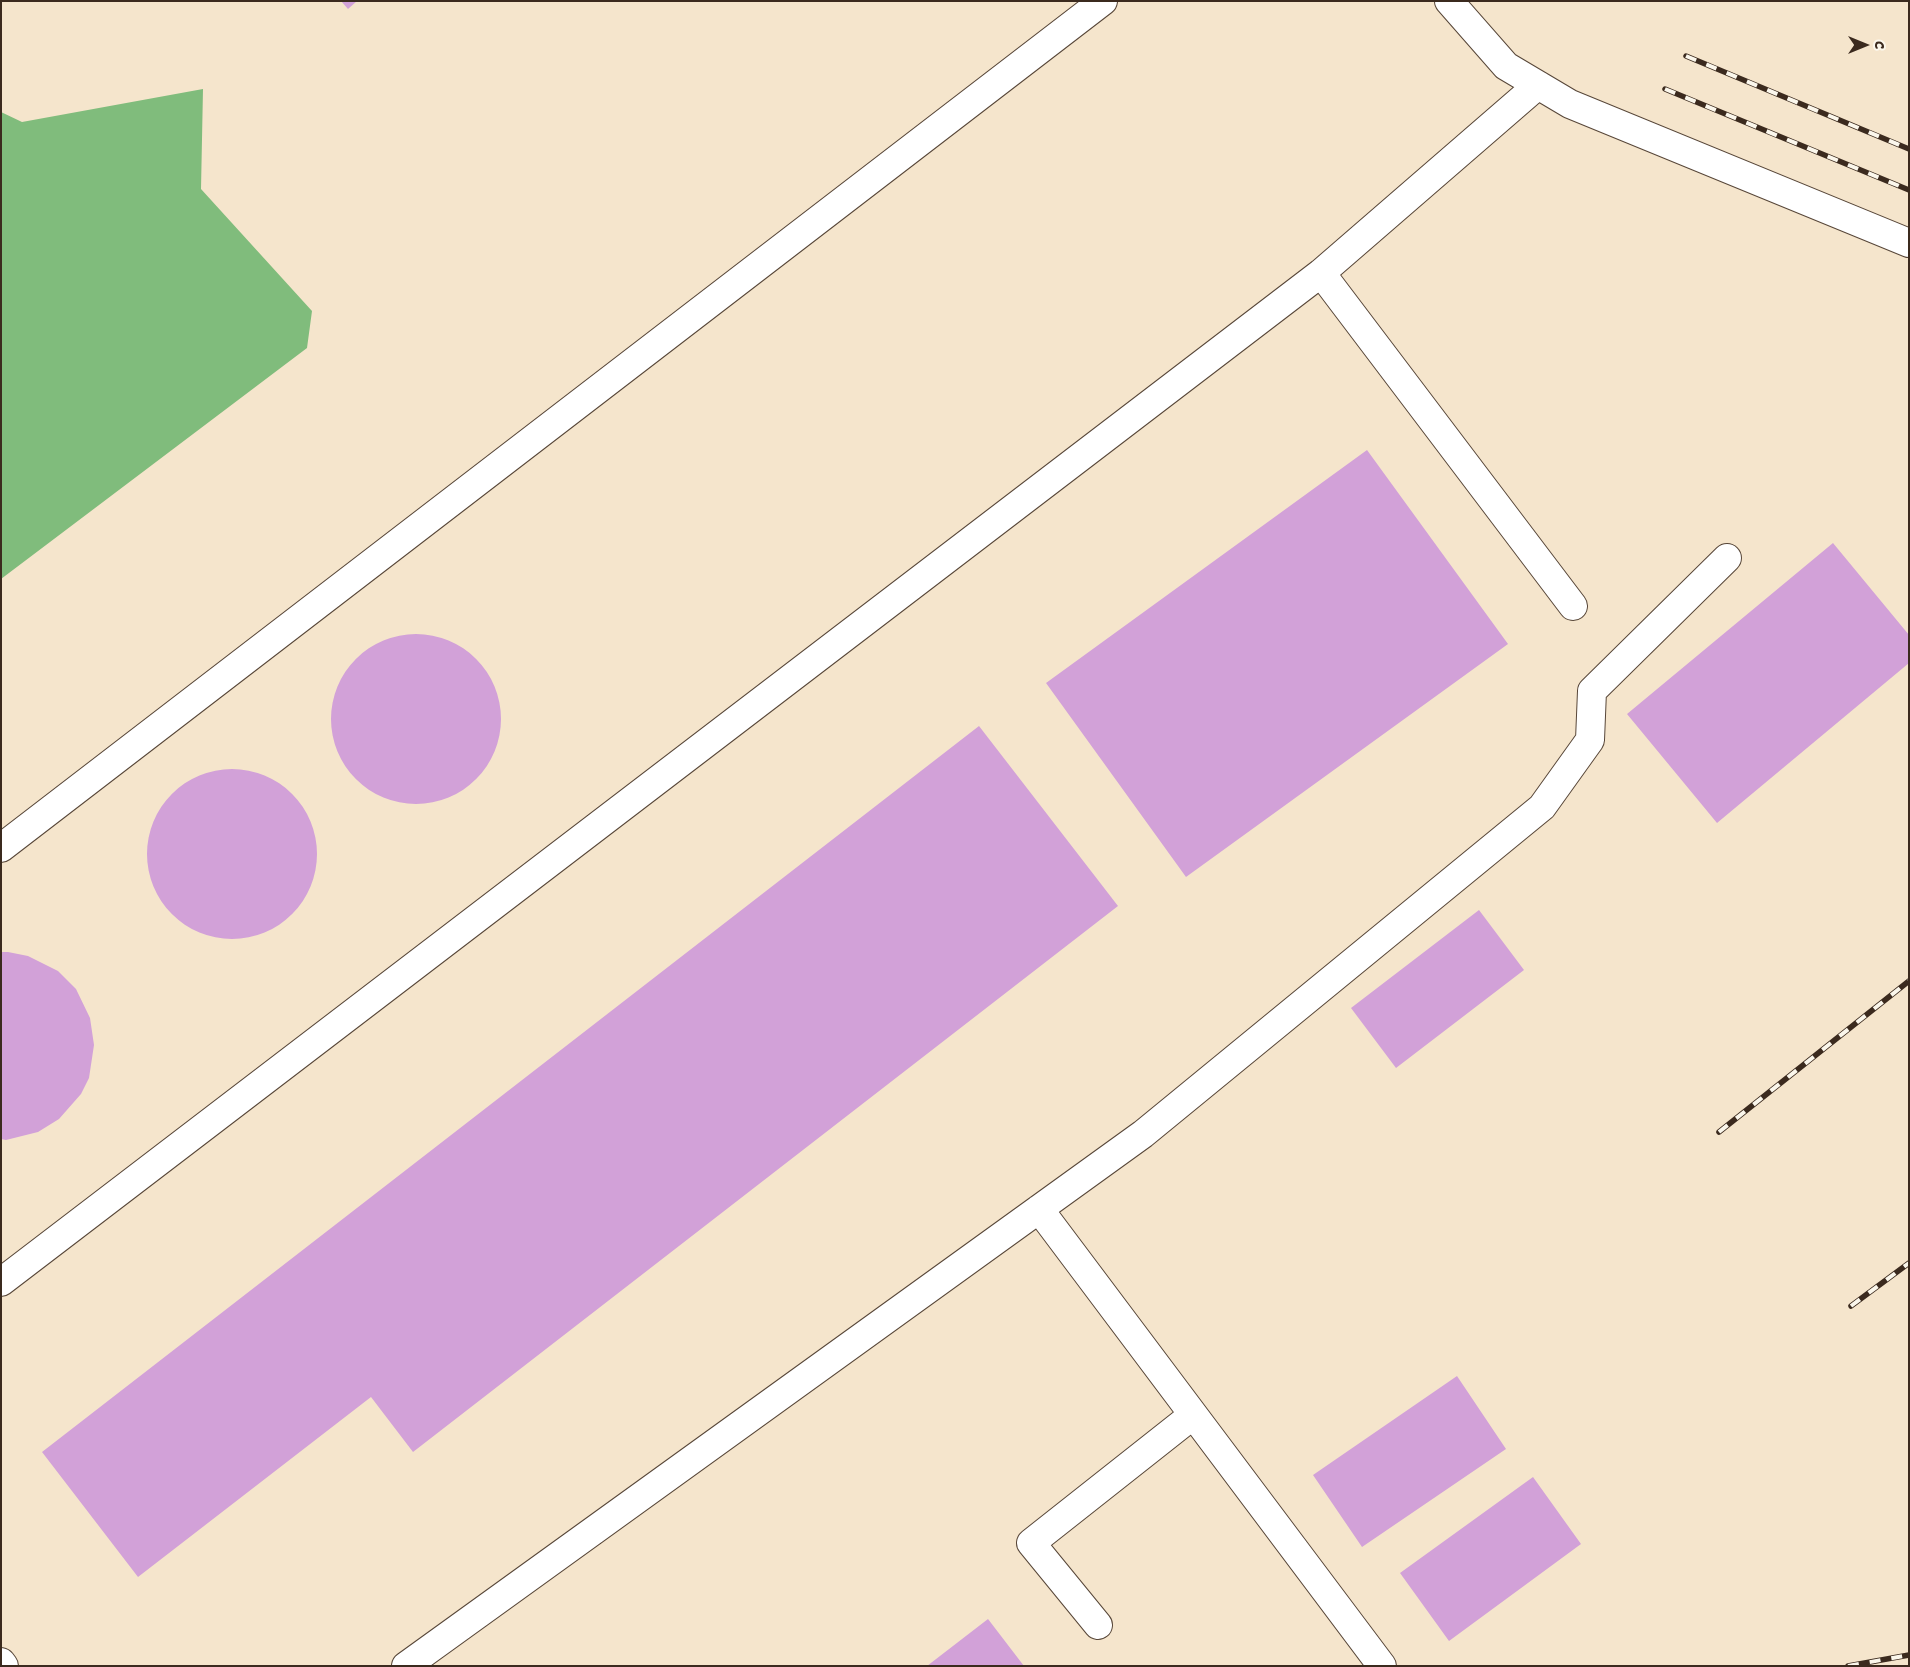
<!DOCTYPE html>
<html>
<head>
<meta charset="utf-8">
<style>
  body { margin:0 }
  #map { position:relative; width:1910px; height:1667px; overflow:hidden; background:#f5e5cc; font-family:"Shantell Sans",sans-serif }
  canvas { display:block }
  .frame { position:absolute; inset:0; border:2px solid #3b2a1e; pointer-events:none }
  .north { position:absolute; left:1840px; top:20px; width:50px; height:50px; -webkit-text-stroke:4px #fbf7ec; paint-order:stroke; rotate:90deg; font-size:14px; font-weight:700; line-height:20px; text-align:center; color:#3b2a1e }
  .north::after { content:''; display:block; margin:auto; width:18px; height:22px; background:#3b2a1e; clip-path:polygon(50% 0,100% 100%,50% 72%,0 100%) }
</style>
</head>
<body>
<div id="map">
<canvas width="1910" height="1667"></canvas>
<div class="frame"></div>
<div class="north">С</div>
</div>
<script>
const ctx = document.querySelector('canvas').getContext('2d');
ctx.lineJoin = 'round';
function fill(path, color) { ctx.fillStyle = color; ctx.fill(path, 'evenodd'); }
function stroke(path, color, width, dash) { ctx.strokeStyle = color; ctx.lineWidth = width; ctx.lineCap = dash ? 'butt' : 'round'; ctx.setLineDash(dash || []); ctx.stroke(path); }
const forest = new Path2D(`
  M 203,89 L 201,189 L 312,311 L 307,348 L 1,579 L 1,112 L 22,122 Z`);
const building = new Path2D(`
  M 341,1 L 357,1 L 348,9 Z
  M 1367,450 L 1508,644 L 1186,877 L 1046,683 Z
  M 1833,543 L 1909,635 L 1909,663 L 1717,823 L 1627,714 Z
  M331 719a85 85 0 1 1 170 0a85 85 0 1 1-170 0Z
  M 979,726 L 1118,906 L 413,1452 L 371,1397 L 138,1577 L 42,1452 Z
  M147 854a85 85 0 1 1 170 0a85 85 0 1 1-170 0Z
  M 1479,910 L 1524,970 L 1396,1068 L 1351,1008 Z
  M 1,952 L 8,952 L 28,956 L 58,971 L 76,989 L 90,1018 L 94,1045 L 89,1078 L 81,1094 L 59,1119 L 38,1132 L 6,1140 L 1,1139 Z
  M 1457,1376 L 1506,1449 L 1362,1547 L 1313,1475 Z
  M 1533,1477 L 1581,1544 L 1449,1641 L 1400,1573 Z
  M 988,1619 L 1024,1666 L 927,1666 Z`);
const minor = new Path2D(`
  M 1449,1 L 1506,66 L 1570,104 L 1909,243
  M 1321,273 L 1573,606
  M 1,848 L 1103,1
  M 1039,1209 L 1382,1666
  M 1,1282 L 1321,273 L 1538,85
  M 1098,1625 L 1031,1543 L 1193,1415
  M 1,1662 L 4,1666
  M 406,1666 L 1143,1134 L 1542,807 L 1590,740 L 1592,691 L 1727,558`);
const rail = new Path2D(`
  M 1686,56 L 1909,149
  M 1665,89 L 1909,190
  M 1719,1132 L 1909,981
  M 1851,1306 L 1909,1263
  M 1848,1666 L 1909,1655`);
fill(forest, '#80bc7c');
fill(building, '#d2a1d8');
stroke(minor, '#574638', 30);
stroke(minor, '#fff', 28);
stroke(rail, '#3b2a1e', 5.5);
stroke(rail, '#fbf7ec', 4, [11]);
</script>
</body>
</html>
